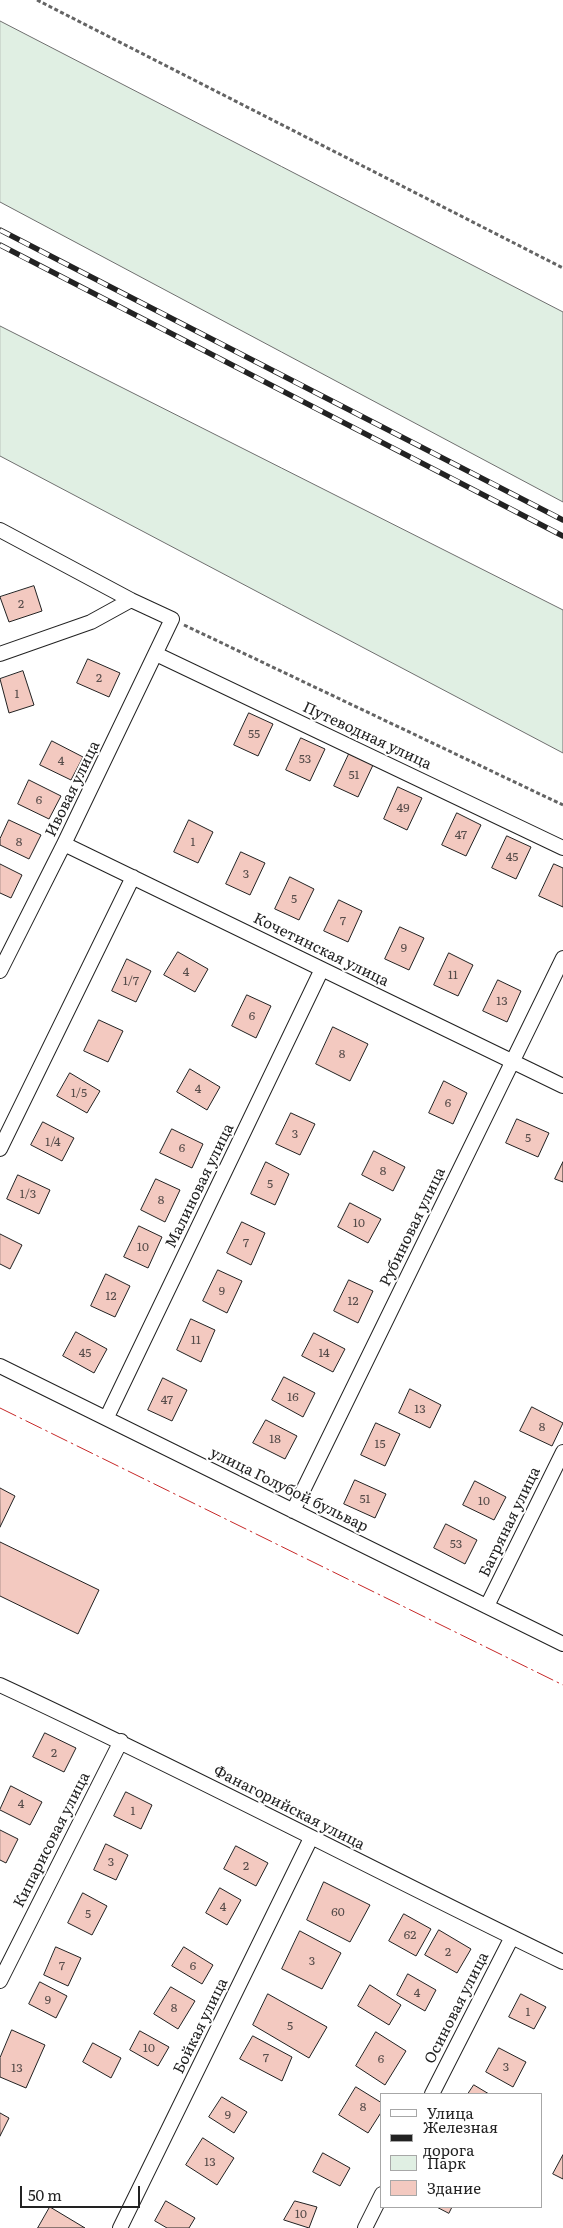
<!DOCTYPE html>
<html>
<head>
<meta charset="utf-8">
<style>
  body { margin:0 }
  #map { position:relative; width:563px; height:2228px; overflow:hidden; background:#fff; font-family:Literata,serif }
  canvas { display:block }
  .legend { position:absolute; left:380px; top:2093px; width:162px; height:115px; box-sizing:border-box; background:#fff; border:1px solid #a7a7a7; margin:0; padding:6px 9px; list-style:none; font-size:15px; color:#222 }
  .legend li { display:flex; align-items:center; gap:10px; height:25px }
  .legend b { width:25px; border:1px solid #a7a7a7 }
  .scale { position:absolute; left:20px; top:2186px; width:120px; height:22px; box-sizing:border-box; border:2px solid #222; border-top:0; padding-left:6px; font-size:15px; line-height:18px; white-space:nowrap; color:#222; -webkit-text-stroke:4px #fff; paint-order:stroke }
</style>
</head>
<body>
<div id="map">
<canvas width="563" height="2228"></canvas>
<ul class="legend">
<li><b style="height:6px;background:#fff"></b>Улица</li>
<li><b style="height:6px;background:#222"></b>Железная дорога</li>
<li><b style="height:14px;background:#e0efe3"></b>Парк</li>
<li><b style="height:14px;background:#f3c9c0"></b>Здание</li>
</ul>
<div class="scale">50 m</div>
</div>
<script>
const ctx = document.querySelector('canvas').getContext('2d');
ctx.lineJoin = 'round';
function fill(path, color) { ctx.fillStyle = color; ctx.fill(path, 'evenodd'); }
function stroke(path, color, width, dash) { ctx.strokeStyle = color; ctx.lineWidth = width; ctx.lineCap = dash ? 'butt' : 'round'; ctx.setLineDash(dash || []); ctx.stroke(path); }
function write(font, color, halo, rows, align = 'center') {
  ctx.font = font + ' Literata,serif'; ctx.lineWidth = 4; ctx.setLineDash([]); ctx.textBaseline = 'middle'; ctx.strokeStyle = halo; ctx.fillStyle = color; for (const [text, x, y, turn = 0] of rows) {
    ctx.save(); ctx.translate(x, y); ctx.rotate((+turn || 0) * Math.PI / 180); ctx.textAlign = isNaN(turn) ? turn : align; if (halo) ctx.strokeText(text, 0, 0); ctx.fillText(text, 0, 0); ctx.restore();
  }
}
const green = new Path2D(`
  M 0,21 L 563,312 L 563,502 L 0,202 Z
  M 0,326 L 563,610 L 563,753 L 0,456 Z`);
const building = new Path2D(`
  M 34,586 L 42,611 L 9,622 L 0,597 Z
  M 88,659 L 120,673 L 109,697 L 77,683 Z
  M 23,671 L 34,705 L 9,713 L 0,679 Z
  M 249,713 L 273,724 L 258,756 L 234,745 Z
  M 301,738 L 325,749 L 310,781 L 286,770 Z
  M 52,741 L 83,757 L 71,780 L 40,765 Z
  M 349,754 L 373,765 L 358,797 L 334,786 Z
  M 29,780 L 61,796 L 49,819 L 18,804 Z
  M 398,787 L 422,798 L 407,830 L 384,819 Z
  M 457,813 L 481,825 L 466,856 L 442,845 Z
  M 9,820 L 41,835 L 29,859 L 0,845 L 0,839 Z
  M 189,820 L 213,832 L 198,863 L 174,852 Z
  M 507,836 L 531,847 L 516,879 L 492,868 Z
  M 241,852 L 265,863 L 250,895 L 226,884 Z
  M 0,864 L 22,875 L 11,898 L 0,893 Z
  M 554,864 L 563,868 L 563,907 L 539,896 Z
  M 290,877 L 314,889 L 299,920 L 275,909 Z
  M 339,900 L 362,911 L 348,942 L 324,931 Z
  M 400,927 L 424,938 L 409,970 L 385,959 Z
  M 178,952 L 208,969 L 195,992 L 164,975 Z
  M 449,953 L 473,965 L 458,996 L 434,985 Z
  M 127,959 L 151,971 L 136,1002 L 112,991 Z
  M 498,980 L 521,991 L 507,1022 L 483,1011 Z
  M 247,995 L 271,1006 L 256,1038 L 232,1026 Z
  M 99,1020 L 123,1031 L 108,1062 L 84,1051 Z
  M 333,1027 L 368,1044 L 350,1081 L 316,1064 Z
  M 190,1069 L 220,1087 L 207,1110 L 177,1092 Z
  M 70,1073 L 100,1091 L 87,1113 L 57,1096 Z
  M 444,1081 L 467,1093 L 453,1124 L 429,1113 Z
  M 291,1113 L 315,1124 L 300,1155 L 276,1144 Z
  M 517,1119 L 549,1133 L 538,1157 L 506,1143 Z
  M 43,1122 L 74,1138 L 62,1161 L 31,1145 Z
  M 172,1129 L 203,1144 L 192,1168 L 160,1153 Z
  M 374,1151 L 405,1167 L 393,1191 L 362,1175 Z
  M 266,1162 L 289,1174 L 275,1205 L 251,1194 Z
  M 563,1162 L 563,1182 L 555,1179 Z
  M 18,1175 L 50,1190 L 39,1214 L 7,1199 Z
  M 156,1179 L 180,1190 L 165,1222 L 141,1210 Z
  M 350,1203 L 381,1219 L 368,1243 L 338,1227 Z
  M 242,1222 L 265,1233 L 251,1265 L 227,1253 Z
  M 139,1226 L 162,1237 L 148,1268 L 124,1257 Z
  M 0,1234 L 22,1245 L 10,1269 L 0,1264 Z
  M 218,1270 L 242,1281 L 227,1313 L 203,1301 Z
  M 106,1274 L 130,1286 L 115,1317 L 91,1306 Z
  M 349,1280 L 373,1291 L 358,1323 L 334,1311 Z
  M 191,1319 L 215,1330 L 201,1362 L 177,1350 Z
  M 76,1332 L 107,1349 L 94,1373 L 63,1356 Z
  M 314,1333 L 345,1349 L 333,1372 L 302,1356 Z
  M 284,1377 L 315,1393 L 303,1417 L 272,1400 Z
  M 163,1378 L 187,1390 L 172,1421 L 148,1410 Z
  M 410,1389 L 441,1405 L 430,1428 L 399,1413 Z
  M 532,1407 L 563,1423 L 552,1446 L 520,1431 Z
  M 266,1420 L 297,1436 L 285,1459 L 253,1443 Z
  M 376,1423 L 400,1434 L 385,1466 L 361,1455 Z
  M 355,1480 L 386,1494 L 375,1518 L 344,1504 Z
  M 475,1481 L 506,1497 L 494,1520 L 463,1505 Z
  M 0,1488 L 15,1496 L 0,1527 Z
  M 446,1524 L 477,1540 L 465,1564 L 434,1548 Z
  M 0,1542 L 99,1590 L 78,1634 L 0,1596 Z
  M 45,1733 L 76,1748 L 64,1772 L 33,1757 Z
  M 11,1786 L 42,1802 L 30,1825 L 0,1810 Z
  M 126,1792 L 152,1805 L 141,1829 L 114,1816 Z
  M 0,1830 L 18,1839 L 6,1863 L 0,1860 Z
  M 106,1844 L 128,1855 L 116,1880 L 94,1870 Z
  M 236,1846 L 268,1863 L 256,1886 L 224,1869 Z
  M 324,1882 L 370,1905 L 350,1942 L 307,1920 Z
  M 220,1888 L 241,1900 L 227,1925 L 206,1913 Z
  M 83,1893 L 107,1906 L 92,1935 L 68,1923 Z
  M 404,1914 L 431,1929 L 416,1956 L 389,1941 Z
  M 439,1930 L 471,1949 L 457,1973 L 425,1955 Z
  M 300,1931 L 341,1953 L 322,1989 L 282,1969 Z
  M 56,1947 L 81,1958 L 68,1986 L 44,1975 Z
  M 184,1947 L 213,1965 L 202,1984 L 172,1966 Z
  M 408,1974 L 436,1990 L 425,2011 L 397,1995 Z
  M 40,1982 L 67,1996 L 56,2018 L 29,2004 Z
  M 370,1985 L 401,2005 L 389,2025 L 358,2006 Z
  M 171,1987 L 195,2001 L 178,2029 L 154,2014 Z
  M 268,1994 L 327,2027 L 309,2058 L 253,2025 Z
  M 521,1994 L 546,2007 L 534,2029 L 509,2017 Z
  M 12,2030 L 45,2045 L 26,2088 L 0,2077 L 0,2058 Z
  M 140,2031 L 169,2047 L 158,2066 L 130,2050 Z
  M 376,2032 L 406,2051 L 385,2085 L 356,2066 Z
  M 253,2036 L 292,2057 L 282,2081 L 240,2059 Z
  M 93,2043 L 121,2058 L 111,2078 L 83,2062 Z
  M 499,2048 L 526,2062 L 513,2087 L 486,2072 Z
  M 474,2085 L 489,2094 L 468,2094 Z
  M 356,2087 L 382,2103 L 382,2111 L 368,2133 L 339,2115 Z
  M 222,2097 L 247,2112 L 234,2133 L 209,2117 Z
  M 0,2113 L 9,2118 L 0,2136 Z
  M 203,2138 L 234,2158 L 217,2185 L 186,2165 Z
  M 323,2153 L 350,2168 L 340,2186 L 313,2172 Z
  M 563,2155 L 563,2179 L 553,2174 Z
  M 166,2201 L 195,2218 L 189,2228 L 167,2228 L 155,2221 Z
  M 295,2201 L 317,2207 L 309,2228 L 284,2220 Z
  M 50,2207 L 85,2228 L 38,2228 Z
  M 437,2207 L 452,2207 L 449,2213 Z`);
const path = new Path2D(`
  M 37,0 L 563,268
  M 184,625 L 563,805`);
const minor = new Path2D(`
  M 0,530 L 131,600 L 172,619 L 64,844 L 0,971
  M 0,654 L 91,622 L 131,600
  M 156,654 L 563,848
  M 64,844 L 563,1086
  M 0,1149 L 133,877
  M 0,1366 L 563,1644
  M 107,1417 L 322,969
  M 293,1511 L 563,958
  M 487,1606 L 563,1452
  M 0,1685 C 190,1773 375,1871 563,1962
  M 0,1981 L 121,1741
  M 432,2094 L 512,1937
  M 120,2228 L 311,1838
  M 365,2228 L 382,2194`);
const rail = new Path2D(`
  M 0,230 L 563,520
  M 0,245 L 563,536`);
const power = new Path2D(`
  M 0,1408 L 563,1685`);
const numberNames = [
  ["2",21,604],
  ["2",99,678],
  ["1",17,694],
  ["55",254,734],
  ["53",305,759],
  ["4",61,761],
  ["51",354,775],
  ["6",39,800],
  ["49",403,808],
  ["47",461,835],
  ["8",19,842],
  ["1",193,842],
  ["45",512,857],
  ["3",246,874],
  ["5",294,899],
  ["7",343,921],
  ["9",404,948],
  ["4",186,972],
  ["11",453,975],
  ["1/7",131,981],
  ["13",502,1001],
  ["6",252,1016],
  ["8",342,1054],
  ["4",198,1089],
  ["1/5",79,1093],
  ["6",448,1103],
  ["3",295,1134],
  ["5",528,1138],
  ["1/4",53,1142],
  ["6",182,1148],
  ["8",383,1171],
  ["5",270,1184],
  ["1/3",28,1194],
  ["8",161,1200],
  ["10",359,1223],
  ["7",246,1243],
  ["10",143,1247],
  ["9",222,1291],
  ["12",111,1296],
  ["12",353,1301],
  ["11",196,1340],
  ["45",85,1353],
  ["14",324,1353],
  ["16",293,1397],
  ["47",167,1400],
  ["13",420,1409],
  ["8",542,1427],
  ["18",275,1439],
  ["15",380,1444],
  ["51",365,1499],
  ["10",484,1501],
  ["53",456,1544],
  ["2",54,1753],
  ["4",21,1804],
  ["1",133,1811],
  ["3",111,1862],
  ["2",246,1866],
  ["4",223,1907],
  ["60",338,1912],
  ["5",88,1914],
  ["62",410,1935],
  ["2",448,1952],
  ["3",312,1961],
  ["7",62,1966],
  ["6",193,1966],
  ["4",417,1993],
  ["9",48,2000],
  ["8",174,2008],
  ["1",528,2012],
  ["5",290,2026],
  ["10",149,2048],
  ["7",266,2058],
  ["6",381,2059],
  ["3",506,2067],
  ["13",17,2068],
  ["8",363,2107],
  ["9",228,2115],
  ["13",210,2162],
  ["10",301,2214]
];
const streetNames = [
  ["Путеводная улица",367,736,25],
  ["Ивовая улица",73,789,-64],
  ["Кочетинская улица",321,950,26],
  ["Малиновая улица",200,1186,-64],
  ["Рубиновая улица",413,1227,-64],
  ["улица Голубой бульвар",289,1490,26],
  ["Багряная улица",510,1522,-64],
  ["Фанагорийская улица",289,1808,27],
  ["Кипарисовая улица",52,1840,-63],
  ["Осиновая улица",457,2008,-63],
  ["Бойкая улица",201,2026,-64]
];
fill(green, '#e0efe3');
stroke(green, '#6f6f6f', 1);
fill(building, '#f3c9c0');
stroke(building, '#222', 1);
stroke(minor, '#222', 16);
stroke(path, '#646464', 3, [4, 2.5]);
stroke(minor, '#fff', 14);
stroke(rail, '#222', 5.5);
stroke(rail, '#fff', 4, [11]);
stroke(power, '#c62828', 1, [18, 4, 2.5, 4]);
write('12px', '#564c4a', null, numberNames);
write('15px', '#222', '#fff', streetNames);
</script>
</body>
</html>
